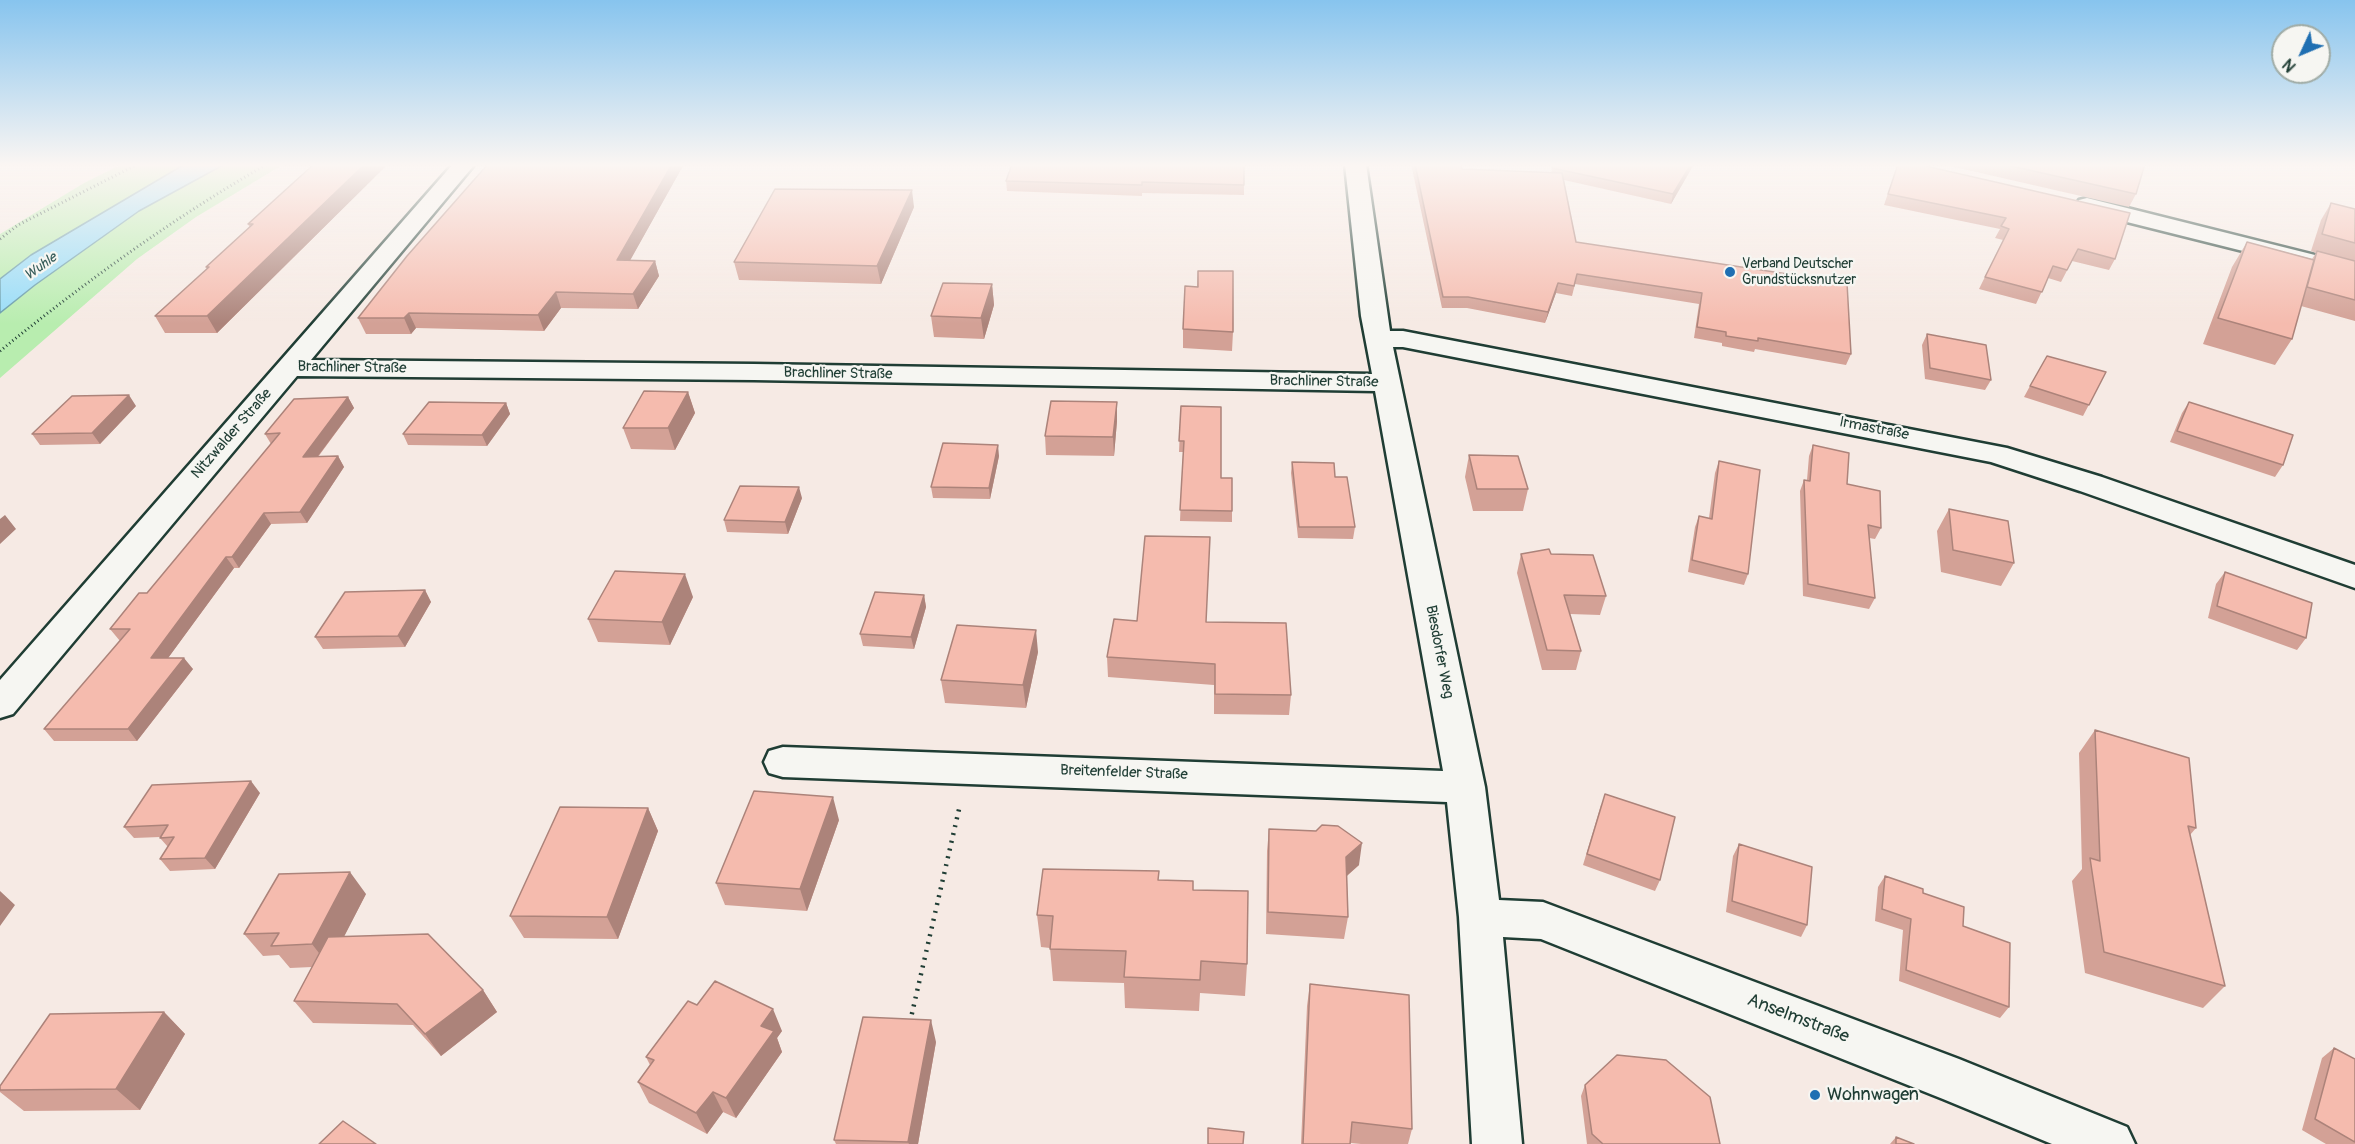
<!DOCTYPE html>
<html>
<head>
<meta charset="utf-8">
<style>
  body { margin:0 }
  #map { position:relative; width:2355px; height:1144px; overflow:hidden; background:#f6eae4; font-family:Pangolin,sans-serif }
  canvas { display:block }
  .north { position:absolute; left:2271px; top:24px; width:60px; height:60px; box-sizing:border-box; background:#f6f6f2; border:2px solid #a0aca6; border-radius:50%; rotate:226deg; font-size:16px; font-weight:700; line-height:24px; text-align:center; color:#1f3d34 }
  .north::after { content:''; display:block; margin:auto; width:21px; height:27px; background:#1f6fb2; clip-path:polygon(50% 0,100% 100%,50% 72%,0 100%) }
</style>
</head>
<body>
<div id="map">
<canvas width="2355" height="1144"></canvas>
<div class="north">N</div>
</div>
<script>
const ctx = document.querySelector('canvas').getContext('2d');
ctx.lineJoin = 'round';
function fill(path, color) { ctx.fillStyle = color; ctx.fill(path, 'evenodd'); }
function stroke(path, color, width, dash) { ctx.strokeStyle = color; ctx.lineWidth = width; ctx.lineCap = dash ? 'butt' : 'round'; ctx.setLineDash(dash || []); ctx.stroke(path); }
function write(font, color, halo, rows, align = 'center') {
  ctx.font = font + ' Pangolin,sans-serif'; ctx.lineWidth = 4.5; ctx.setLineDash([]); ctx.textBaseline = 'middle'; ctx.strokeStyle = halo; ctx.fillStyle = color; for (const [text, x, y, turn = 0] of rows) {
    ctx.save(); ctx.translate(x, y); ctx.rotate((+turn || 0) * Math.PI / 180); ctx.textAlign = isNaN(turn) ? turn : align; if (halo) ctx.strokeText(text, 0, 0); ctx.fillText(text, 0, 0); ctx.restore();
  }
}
const green = new Path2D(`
  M 122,164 L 185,164 L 31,255 L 0,279 L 0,234 L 84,183 Z
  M 225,164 L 284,164 L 196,217 L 137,259 L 0,378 L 0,313 L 35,285 L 139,211 Z`);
const water = new Path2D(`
  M 185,164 L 225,164 L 139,211 L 35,285 L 0,313 L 0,279 L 31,255 Z`);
const pathFar1 = new Path2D(`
  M 0,239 L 18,225 L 138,164
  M 0,351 C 85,282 172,219 267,164`);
const path = new Path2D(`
  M 910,1022 L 960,805`);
const minor = new Path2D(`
  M 453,164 L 475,164 L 311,360 L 754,364 L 1372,374 L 1361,316 L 1345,164 L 1366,164 L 1390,331 L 1403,331 L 2007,448 L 2102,477 L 2355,565 L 2355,588 L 2080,491 L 1991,462 L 1403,347 L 1393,347 L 1485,787 L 1499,900 L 1543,902 L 1959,1059 L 2127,1127 L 2135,1144 L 2052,1144 L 1943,1099 L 1541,939 L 1503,937 L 1522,1144 L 1472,1144 L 1459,917 L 1447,802 L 783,777 L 769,773 L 764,762 L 769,751 L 783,747 L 1443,771 L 1375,391 L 754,380 L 297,376 L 13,714 L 0,718 L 0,680 Z
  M 2087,198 L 2355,265 L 2355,279 L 2079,210 L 2076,205 L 2079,200 Z`);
const wall = new Path2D(`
  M 314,164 L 386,164 L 387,165 L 217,333 L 165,333 L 155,316 L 207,269 L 206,267 L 250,228 L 248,224 Z
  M 684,164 L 630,260 L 655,261 L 659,276 L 638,309 L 561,308 L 544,331 L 416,328 L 411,334 L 366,334 L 358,318 Z
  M 1012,164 L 1244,185 L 1244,195 L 1142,193 L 1142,196 L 1007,191 L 1006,181 Z
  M 1411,164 L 1460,164 L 1462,169 L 1551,173 L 1553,164 L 1694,164 L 1671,204 L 1564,180 L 1576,242 L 1851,354 L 1846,365 L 1755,349 L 1754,352 L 1722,346 L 1722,343 L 1694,338 L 1699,304 L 1575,284 L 1572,296 L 1556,293 L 1545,323 L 1467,308 L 1442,308 Z
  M 1898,164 L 2115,259 L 2109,270 L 2072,261 L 2061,282 L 2048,278 L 2036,304 L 1979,289 L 2003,240 L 1995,238 L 2000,229 L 1884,205 Z
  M 1941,164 L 2145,164 L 2136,194 L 2129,207 Z
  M 2331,203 L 2355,209 L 2355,321 L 2301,306 L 2292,339 L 2275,365 L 2203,344 L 2232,267 L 2247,242 L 2312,259 L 2316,253 L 2311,251 L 2321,220 Z
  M 914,207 L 881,284 L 739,280 L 734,262 Z
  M 1198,271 L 1233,332 L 1232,351 L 1183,348 L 1183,329 L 1197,287 Z
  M 992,284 L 994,305 L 984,339 L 934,337 L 931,316 Z
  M 1927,334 L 1991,380 L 1985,390 L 1925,379 L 1922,345 Z
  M 2106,372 L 2083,416 L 2024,397 L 2030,386 Z
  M 688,392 L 695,413 L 675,450 L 631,449 L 623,428 Z
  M 348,397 L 354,408 L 318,457 L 338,456 L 344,467 L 307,523 L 271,524 L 239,568 L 234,568 L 168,658 L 193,669 L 137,741 L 54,741 L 44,729 L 120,641 L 110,629 L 147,593 L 271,444 L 265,434 Z
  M 1117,402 L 1117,421 L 1114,456 L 1046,455 L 1045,436 Z
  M 2189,402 L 2283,465 L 2275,477 L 2170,442 L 2182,413 Z
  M 506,403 L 510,414 L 487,446 L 408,445 L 403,434 Z
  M 136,406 L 100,444 L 40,445 L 32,434 Z
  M 1181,406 L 1221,478 L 1232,478 L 1232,522 L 1180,521 L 1183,452 L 1179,452 Z
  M 1813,445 L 1847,484 L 1881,528 L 1875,539 L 1869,538 L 1875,598 L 1869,609 L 1803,596 L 1800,491 L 1804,480 L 1807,480 L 1809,456 Z
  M 1469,455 L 1528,489 L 1523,511 L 1473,511 L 1465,477 Z
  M 999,456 L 990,499 L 933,498 L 931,487 Z
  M 1719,461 L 1748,574 L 1744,585 L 1688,572 L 1695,527 L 1699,516 L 1709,518 L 1715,473 Z
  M 1292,462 L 1335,477 L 1355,527 L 1353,539 L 1298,538 L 1291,473 Z
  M 802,498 L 788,534 L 727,532 L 724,520 Z
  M 1949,509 L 2014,563 L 2001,586 L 1941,572 L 1937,531 Z
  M 1521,554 L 1551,554 L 1606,596 L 1600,615 L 1570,614 L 1581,651 L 1576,670 L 1542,670 L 1517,573 Z
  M 2225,572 L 2306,638 L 2297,650 L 2208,618 L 2216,584 Z
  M 425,590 L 431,602 L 405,647 L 323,649 L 315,637 Z
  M 924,595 L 926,607 L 914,649 L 863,646 L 860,634 Z
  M 693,597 L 670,645 L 598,642 L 588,619 Z
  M 1137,621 L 1207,622 L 1291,695 L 1289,715 L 1214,714 L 1214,685 L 1108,677 L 1107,657 Z
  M 1038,652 L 1026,708 L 945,703 L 941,680 Z
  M 2095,730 L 2196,828 L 2190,835 L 2225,986 L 2203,1008 L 2085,973 L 2072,881 L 2082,869 L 2079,753 Z
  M 260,793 L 215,869 L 170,871 L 160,859 L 168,847 L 160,838 L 160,837 L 134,838 L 124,827 Z
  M 1601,805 L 1660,880 L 1655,891 L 1583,865 Z
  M 648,808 L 658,831 L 618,939 L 524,938 L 510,916 Z
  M 839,820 L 807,911 L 725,905 L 716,883 Z
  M 1269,829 L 1359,865 L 1347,876 L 1348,917 L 1344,939 L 1266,934 L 1267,851 Z
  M 1739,844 L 1807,925 L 1801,937 L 1726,912 L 1733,856 Z
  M 1885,876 L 1923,893 L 1963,926 L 2009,1007 L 2000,1018 L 1899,981 L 1903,930 L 1875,921 L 1878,887 Z
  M 1159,880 L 1193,890 L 1247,964 L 1245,996 L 1200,993 L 1199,1011 L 1125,1008 L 1124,983 L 1053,981 L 1050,948 L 1041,947 L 1037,915 Z
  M 366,894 L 344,936 L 483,990 L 497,1012 L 441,1056 L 413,1025 L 313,1023 L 294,1001 L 312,967 L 290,968 L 279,955 L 263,956 L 244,934 Z
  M 1310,984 L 1412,1129 L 1408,1144 L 1361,1144 L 1351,1143 L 1350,1144 L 1301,1144 L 1307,1006 Z
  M 697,1005 L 782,1031 L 777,1038 L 782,1052 L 736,1118 L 723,1112 L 707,1134 L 649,1103 L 638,1082 L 650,1065 L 646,1057 Z
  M 164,1012 L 185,1034 L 140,1110 L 24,1111 L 0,1092 L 0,1086 Z
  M 936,1042 L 918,1144 L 836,1144 L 834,1140 Z
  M 2334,1048 L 2355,1059 L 2355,1144 L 2326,1144 L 2302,1130 L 2322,1058 Z
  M 1585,1085 L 1720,1144 L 1587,1144 L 1581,1096 Z
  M 1896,1137 L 1914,1144 L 1890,1144 Z`);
const shadedWall = new Path2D(`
  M 365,164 L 386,164 L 387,165 L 217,333 L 207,316 Z
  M 672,164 L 684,164 L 622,275 L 617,260 Z
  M 1691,164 L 1694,164 L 1671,204 L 1673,194 Z
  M 912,190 L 914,207 L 881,284 L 877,266 Z
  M 655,261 L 659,276 L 638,309 L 633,294 Z
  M 1558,283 L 1556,293 L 1545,323 L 1548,312 Z
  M 992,284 L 994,305 L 984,339 L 981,318 Z
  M 556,292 L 561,308 L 544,331 L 538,315 Z
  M 409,313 L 416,328 L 411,334 L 404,318 Z
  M 688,392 L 695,413 L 675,450 L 668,428 Z
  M 129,395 L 136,406 L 100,444 L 92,433 Z
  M 348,397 L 354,408 L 309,468 L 303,457 Z
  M 1117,402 L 1117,421 L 1114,456 L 1113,437 Z
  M 506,403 L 510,414 L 487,446 L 482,435 Z
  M 998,445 L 999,456 L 990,499 L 989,488 Z
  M 338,456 L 344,467 L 307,523 L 300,512 Z
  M 799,487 L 802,498 L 788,534 L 785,522 Z
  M 264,513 L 271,524 L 239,568 L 232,557 Z
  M 5,515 L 16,529 L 0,544 L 0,519 Z
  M 226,557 L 234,568 L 160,669 L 151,658 Z
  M 685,574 L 693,597 L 670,645 L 662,622 Z
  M 425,590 L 431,602 L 405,647 L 398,636 Z
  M 924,595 L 926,607 L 914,649 L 911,637 Z
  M 1036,630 L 1038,652 L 1026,708 L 1023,685 Z
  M 184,658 L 193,669 L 137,741 L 128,729 Z
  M 251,781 L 260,793 L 215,869 L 205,858 Z
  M 833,797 L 839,820 L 807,911 L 800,889 Z
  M 648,808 L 658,831 L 618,939 L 607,917 Z
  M 1362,843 L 1359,865 L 1343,879 L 1346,857 Z
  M 350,872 L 366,894 L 329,966 L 312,944 Z
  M 0,891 L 15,905 L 0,926 Z
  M 483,990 L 497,1012 L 441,1056 L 425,1034 Z
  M 773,1009 L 782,1031 L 777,1038 L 782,1052 L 736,1118 L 726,1098 L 761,1026 Z
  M 164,1012 L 185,1034 L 140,1110 L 116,1089 Z
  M 931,1020 L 936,1042 L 918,1144 L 909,1144 L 908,1142 Z
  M 713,1092 L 723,1112 L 707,1134 L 696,1113 Z`);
const building = new Path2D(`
  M 314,164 L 365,164 L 207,316 L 155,316 L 209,267 L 206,267 L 253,224 L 248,224 Z
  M 488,164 L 672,164 L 617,260 L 655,261 L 633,294 L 556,292 L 538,315 L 409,313 L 404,318 L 358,318 L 407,256 Z
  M 1012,164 L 1244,164 L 1244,185 L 1142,182 L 1142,185 L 1006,181 Z
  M 1415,164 L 1460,164 L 1462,169 L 1562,173 L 1576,242 L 1847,283 L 1851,354 L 1758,338 L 1758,341 L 1726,336 L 1726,332 L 1697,327 L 1702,293 L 1577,274 L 1574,286 L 1558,283 L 1548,312 L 1468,297 L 1443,297 Z
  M 1553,164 L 1691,164 L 1673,194 L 1552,168 Z
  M 1898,164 L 1917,164 L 2130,213 L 2115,259 L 2078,249 L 2067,270 L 2053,266 L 2042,292 L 1985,277 L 2009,229 L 2001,226 L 2006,218 L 1888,194 Z
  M 2002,164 L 2145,164 L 2136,194 Z
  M 775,189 L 912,190 L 877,266 L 734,262 Z
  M 2331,203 L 2355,209 L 2355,243 L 2322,234 Z
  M 2247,242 L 2314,260 L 2292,339 L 2218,318 Z
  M 2317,251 L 2355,261 L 2355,300 L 2307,287 Z
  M 1198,271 L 1233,271 L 1233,332 L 1183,329 L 1185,286 L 1198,287 Z
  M 943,283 L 992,284 L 981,318 L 931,316 Z
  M 1927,334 L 1986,345 L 1991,380 L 1930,368 Z
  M 2047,356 L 2106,372 L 2089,405 L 2030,386 Z
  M 644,391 L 688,392 L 668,428 L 623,428 Z
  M 129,395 L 92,433 L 32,434 L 72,396 Z
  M 348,397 L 303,457 L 338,456 L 300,512 L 264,513 L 232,557 L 226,557 L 151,658 L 184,658 L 128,729 L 44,729 L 130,629 L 110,629 L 139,593 L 147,593 L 280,433 L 265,434 L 294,399 Z
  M 1051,401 L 1117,402 L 1113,437 L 1045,436 Z
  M 429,402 L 506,403 L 482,435 L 403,434 Z
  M 2189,402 L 2293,435 L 2283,465 L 2177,431 Z
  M 1181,406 L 1221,407 L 1221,478 L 1232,478 L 1232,511 L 1180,510 L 1184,441 L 1179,441 Z
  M 943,443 L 998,445 L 989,488 L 931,487 Z
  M 1813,445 L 1849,453 L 1847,484 L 1880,491 L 1881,528 L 1868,525 L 1875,598 L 1808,584 L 1804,480 L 1810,481 Z
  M 1469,455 L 1518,456 L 1528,489 L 1477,489 Z
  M 1719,461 L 1760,470 L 1748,574 L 1692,560 L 1699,516 L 1712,519 Z
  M 1292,462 L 1334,463 L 1335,477 L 1347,477 L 1355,527 L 1299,527 Z
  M 740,486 L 799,487 L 785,522 L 724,520 Z
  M 1949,509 L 2008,521 L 2014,563 L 1953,550 Z
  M 1145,536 L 1210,537 L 1206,622 L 1286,623 L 1291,695 L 1215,694 L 1215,664 L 1107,657 L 1114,619 L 1137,621 Z
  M 1549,549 L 1551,554 L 1593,555 L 1606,596 L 1564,595 L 1581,651 L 1547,650 L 1521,554 Z
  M 615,571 L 685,574 L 662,622 L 588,619 Z
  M 2225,572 L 2312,603 L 2306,638 L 2217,606 Z
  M 425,590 L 398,636 L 315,637 L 345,592 Z
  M 875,592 L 924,595 L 911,637 L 860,634 Z
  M 957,625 L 1036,630 L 1023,685 L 941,680 Z
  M 2095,730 L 2189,758 L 2196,828 L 2188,826 L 2225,986 L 2104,952 L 2090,858 L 2100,861 Z
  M 251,781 L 205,858 L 160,859 L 174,837 L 160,838 L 168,825 L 124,827 L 152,785 Z
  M 754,791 L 833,797 L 800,889 L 716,883 Z
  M 1605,794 L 1675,817 L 1660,880 L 1587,854 Z
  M 560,807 L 648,808 L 607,917 L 510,916 Z
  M 1322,825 L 1338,826 L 1362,843 L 1346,857 L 1348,917 L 1268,912 L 1269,829 L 1316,831 Z
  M 1739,844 L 1812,867 L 1807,925 L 1732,901 Z
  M 1043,869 L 1159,871 L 1158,880 L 1193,881 L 1193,890 L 1248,891 L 1247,964 L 1201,961 L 1200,980 L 1124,977 L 1126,951 L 1050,949 L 1053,916 L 1037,915 Z
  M 350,872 L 312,944 L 271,946 L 279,933 L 244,934 L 279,874 Z
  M 1885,876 L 1923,889 L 1923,893 L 1964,907 L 1963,926 L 2010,943 L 2009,1007 L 1906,970 L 1911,919 L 1882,909 Z
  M 428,934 L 483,990 L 425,1034 L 397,1004 L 294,1001 L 328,937 Z
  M 715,981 L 773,1009 L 761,1026 L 774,1031 L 726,1098 L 713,1092 L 696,1113 L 638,1082 L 654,1060 L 646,1057 L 688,1001 L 697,1005 Z
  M 1310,984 L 1409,995 L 1412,1129 L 1352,1122 L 1350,1144 L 1303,1144 Z
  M 164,1012 L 116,1089 L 0,1090 L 0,1086 L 50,1014 Z
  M 863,1017 L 931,1020 L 908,1142 L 834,1140 Z
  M 2334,1048 L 2355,1059 L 2355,1142 L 2315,1119 Z
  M 1617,1055 L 1666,1060 L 1710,1097 L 1720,1144 L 1603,1144 L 1592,1134 L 1585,1085 Z
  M 343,1121 L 376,1144 L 319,1144 Z
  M 1208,1128 L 1244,1132 L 1243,1144 L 1208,1144 Z
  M 1896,1137 L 1914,1144 L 1896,1144 Z`);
const markers = [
  [1730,272,6,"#1f6fb2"],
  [1815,1095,6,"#1f6fb2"]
];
const farPoinames = [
  ["Verband Deutscher",1742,264],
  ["Grundstücksnutzer",1742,280]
];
const farWaternames = [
  ["Wuhle",41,267,-36]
];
const streetNames = [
  ["Brachliner Straße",352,368,1],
  ["Brachliner Straße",838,374,1],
  ["Brachliner Straße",1324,382,1],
  ["Irmastraße",1874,429,11],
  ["Nitzwalder Straße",232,434,-49],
  ["Biesdorfer Weg",1439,652,79],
  ["Breitenfelder Straße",1124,773,2]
];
const nearStreetnames = [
  ["Anselmstraße",1798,1019,21]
];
const nearPoinames = [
  ["Wohnwagen",1827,1095]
];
fill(green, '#b8edaf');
fill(water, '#96dcf8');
stroke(water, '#669caa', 1.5);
stroke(minor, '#1f3d34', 5);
stroke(pathFar1, '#1f3d34', 3, [1, 3]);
stroke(path, '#1f3d34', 4.5, [2, 6]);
fill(minor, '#f6f6f2');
fill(wall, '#d3a196');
fill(shadedWall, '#ac837a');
fill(building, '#f5bbae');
stroke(building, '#ac837a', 1.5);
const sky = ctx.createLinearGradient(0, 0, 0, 324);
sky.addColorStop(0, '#87c4ee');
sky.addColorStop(0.51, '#fbf6f3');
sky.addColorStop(1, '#fbf6f300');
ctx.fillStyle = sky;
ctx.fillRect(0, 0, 2355, 324);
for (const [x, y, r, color] of markers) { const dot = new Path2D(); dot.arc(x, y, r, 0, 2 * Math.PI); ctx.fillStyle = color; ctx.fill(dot); stroke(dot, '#f6f6f2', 2); }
write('14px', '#1f3d34', '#f6f6f2', farPoinames, 'left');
write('italic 14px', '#375d5b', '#f6f6f2', farWaternames);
write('15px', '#1f3d34', '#f6f6f2', streetNames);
write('18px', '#1f3d34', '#f6f6f2', nearStreetnames);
write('18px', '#1f3d34', '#f6f6f2', nearPoinames, 'left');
</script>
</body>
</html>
